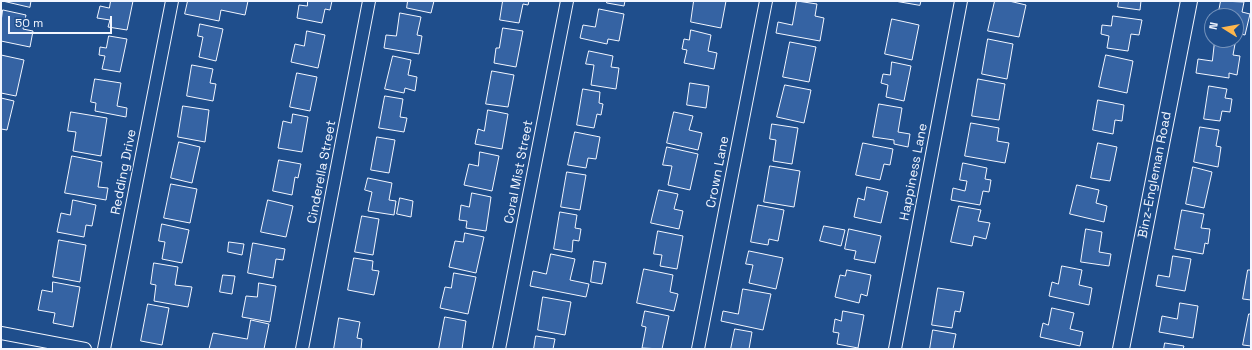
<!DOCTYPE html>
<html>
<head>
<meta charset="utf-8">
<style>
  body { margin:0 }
  #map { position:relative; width:1252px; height:350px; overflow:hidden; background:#1f4e8c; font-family:"Space Grotesk",sans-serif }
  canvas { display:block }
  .frame { position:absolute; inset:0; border:2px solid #f2f6ff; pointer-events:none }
  .north { position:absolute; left:1204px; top:8px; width:40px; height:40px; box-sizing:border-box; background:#1f4e8c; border:1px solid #7391ba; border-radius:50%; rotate:281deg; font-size:11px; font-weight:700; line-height:16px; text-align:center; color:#f2f6ff }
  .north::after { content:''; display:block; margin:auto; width:14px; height:18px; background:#ffb74d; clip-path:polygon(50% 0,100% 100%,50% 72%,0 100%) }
  .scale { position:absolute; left:8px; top:16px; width:104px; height:18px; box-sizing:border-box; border:2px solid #f2f6ff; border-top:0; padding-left:5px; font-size:12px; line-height:14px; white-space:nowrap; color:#f2f6ff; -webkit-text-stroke:3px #1f4e8c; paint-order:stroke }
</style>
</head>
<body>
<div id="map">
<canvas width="1252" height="350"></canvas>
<div class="frame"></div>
<div class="north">N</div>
<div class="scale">50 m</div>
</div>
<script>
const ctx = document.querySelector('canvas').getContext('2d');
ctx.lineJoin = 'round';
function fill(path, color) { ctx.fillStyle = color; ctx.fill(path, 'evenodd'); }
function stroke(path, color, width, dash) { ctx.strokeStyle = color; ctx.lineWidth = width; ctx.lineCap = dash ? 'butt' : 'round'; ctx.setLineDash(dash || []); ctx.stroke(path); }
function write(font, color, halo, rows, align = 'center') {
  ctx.font = font + ' "Space Grotesk",sans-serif'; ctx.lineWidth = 3; ctx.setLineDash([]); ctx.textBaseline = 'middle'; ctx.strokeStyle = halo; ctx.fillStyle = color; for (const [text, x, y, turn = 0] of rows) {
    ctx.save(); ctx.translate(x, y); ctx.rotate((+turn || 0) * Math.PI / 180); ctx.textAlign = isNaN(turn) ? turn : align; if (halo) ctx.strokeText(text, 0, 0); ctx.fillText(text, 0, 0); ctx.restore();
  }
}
const building = new Path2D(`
  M 3,1 L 31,1 L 30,7 Z
  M 111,1 L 133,1 L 127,30 L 108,27 L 110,20 L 97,18 L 100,6 L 109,8 Z
  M 188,1 L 248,1 L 245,15 L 221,10 L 219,21 L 185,14 Z
  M 308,1 L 332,1 L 330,10 L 325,9 L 322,23 L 297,18 L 299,5 L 307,6 Z
  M 408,1 L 434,1 L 431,13 L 407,8 Z
  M 503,1 L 529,1 L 528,5 L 523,4 L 519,23 L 500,20 Z
  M 607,1 L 625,1 L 624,6 L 607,3 Z
  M 694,1 L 726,1 L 721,28 L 691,22 Z
  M 797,1 L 817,4 L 815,16 L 824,18 L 820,41 L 776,33 L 778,22 L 792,25 Z
  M 895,1 L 921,1 L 920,5 Z
  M 995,1 L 1009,1 L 1026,5 L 1019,37 L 988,31 Z
  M 1119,1 L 1141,1 L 1140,10 L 1118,7 Z
  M 1221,1 L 1244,2 L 1242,12 L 1250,14 L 1245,35 L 1236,33 L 1236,16 L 1218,16 Z
  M 599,9 L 624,14 L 619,41 L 608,39 L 607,44 L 580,38 L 583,25 L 595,27 Z
  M 3,10 L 26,15 L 23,29 L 33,31 L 30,47 L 1,41 L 1,22 Z
  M 400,13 L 421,17 L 417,35 L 422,36 L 419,54 L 384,48 L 386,35 L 396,36 Z
  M 1210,15 L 1214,16 L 1212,16 L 1212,28 L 1207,27 Z
  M 1113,16 L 1142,20 L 1139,35 L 1131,34 L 1128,51 L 1107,48 L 1109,36 L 1101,34 L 1102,25 L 1111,26 Z
  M 892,19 L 919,25 L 912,60 L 885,54 Z
  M 200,24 L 223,29 L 216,61 L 199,57 L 203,37 L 198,36 Z
  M 503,28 L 523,31 L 516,67 L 494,63 L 496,48 L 499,48 Z
  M 691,30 L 711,35 L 708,51 L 717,53 L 714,69 L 684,63 L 687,50 L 682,49 L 684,39 L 689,40 Z
  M 307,31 L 325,35 L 318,68 L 291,62 L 295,44 L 304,46 Z
  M 109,36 L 127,39 L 120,72 L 102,69 L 105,56 L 99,55 L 100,47 L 106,48 Z
  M 988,39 L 1013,44 L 1007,79 L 982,74 Z
  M 1215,41 L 1235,44 L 1233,55 L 1240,56 L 1237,75 L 1229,73 L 1229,78 L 1196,73 L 1198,59 L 1212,61 Z
  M 790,42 L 816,47 L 809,82 L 783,77 Z
  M 589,51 L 613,56 L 611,67 L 619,68 L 616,89 L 591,85 L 594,65 L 586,64 Z
  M 1,55 L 24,60 L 16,96 L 1,93 Z
  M 1106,55 L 1133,61 L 1127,93 L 1099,87 Z
  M 393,56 L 411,60 L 408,75 L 417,77 L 415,91 L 405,88 L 404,93 L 385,89 Z
  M 892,62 L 911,66 L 904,101 L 886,97 L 888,85 L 881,83 L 883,74 L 890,75 Z
  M 192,65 L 213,69 L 210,83 L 216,84 L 213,101 L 187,96 Z
  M 492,71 L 514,75 L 508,107 L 486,104 Z
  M 297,73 L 317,77 L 310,111 L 290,107 Z
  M 95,79 L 121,83 L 117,106 L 127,108 L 126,117 L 95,111 L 96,103 L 91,102 Z
  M 978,79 L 1005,84 L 999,120 L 972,116 Z
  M 690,83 L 709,86 L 706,108 L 687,105 Z
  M 785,85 L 811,90 L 804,123 L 777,117 Z
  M 1209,86 L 1227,89 L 1225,98 L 1232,99 L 1230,112 L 1222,111 L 1220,121 L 1204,119 Z
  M 583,89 L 600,92 L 599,103 L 603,104 L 601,115 L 597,114 L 594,128 L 577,125 Z
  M 385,96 L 403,99 L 400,117 L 407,118 L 404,132 L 379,128 Z
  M 1,98 L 14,101 L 7,130 L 1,129 Z
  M 1098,100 L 1124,105 L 1122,121 L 1115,120 L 1113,134 L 1093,130 Z
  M 879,104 L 902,108 L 898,132 L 910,134 L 908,147 L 894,144 L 894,140 L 873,137 Z
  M 183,106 L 209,110 L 205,142 L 178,137 Z
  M 488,110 L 508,114 L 502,149 L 475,144 L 478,129 L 484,131 Z
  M 71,112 L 107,118 L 101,156 L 73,151 L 76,132 L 68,131 Z
  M 674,112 L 693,116 L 689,130 L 702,133 L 698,150 L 667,143 Z
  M 293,114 L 308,117 L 302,152 L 278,148 L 283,121 L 291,123 Z
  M 971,123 L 999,128 L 997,141 L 1009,143 L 1005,163 L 965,156 Z
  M 772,124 L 798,128 L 792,164 L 773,161 L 776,140 L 770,139 Z
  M 1200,127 L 1219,130 L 1216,146 L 1221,147 L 1218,167 L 1194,162 Z
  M 575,132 L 600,137 L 596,159 L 588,158 L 586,168 L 568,165 Z
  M 377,137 L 395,140 L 389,173 L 371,170 Z
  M 179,142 L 200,147 L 192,183 L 171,178 Z
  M 863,143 L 893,149 L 890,165 L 884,164 L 880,180 L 856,175 Z
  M 1098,143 L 1117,147 L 1110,181 L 1091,178 Z
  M 667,147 L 698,154 L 690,190 L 668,185 L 672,166 L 663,165 Z
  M 480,152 L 499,156 L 492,191 L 464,185 L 469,164 L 478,166 Z
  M 72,156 L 102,162 L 98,187 L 108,188 L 106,200 L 65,193 Z
  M 279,160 L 301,164 L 298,178 L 295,177 L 292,195 L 273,191 Z
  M 963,163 L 987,168 L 985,179 L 991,180 L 989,192 L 983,191 L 980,205 L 951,200 L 953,188 L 965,191 L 967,181 L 960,180 Z
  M 770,166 L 800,171 L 794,207 L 764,202 Z
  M 1193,167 L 1212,172 L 1204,208 L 1186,204 Z
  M 567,172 L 586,175 L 580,210 L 561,207 Z
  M 368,178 L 392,183 L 389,200 L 396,201 L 394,215 L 368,211 L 372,192 L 365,190 Z
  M 171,184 L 197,189 L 190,223 L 164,218 Z
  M 1077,185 L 1099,190 L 1096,203 L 1107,206 L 1104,222 L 1070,214 Z
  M 867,187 L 888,192 L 881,223 L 854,217 L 858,198 L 864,200 Z
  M 659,190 L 678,194 L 674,209 L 683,211 L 679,229 L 651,223 Z
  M 472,193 L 491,197 L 486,231 L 466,228 L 467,221 L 459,220 L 461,205 L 469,207 Z
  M 400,198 L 413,201 L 411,217 L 397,214 Z
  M 73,200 L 96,205 L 92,226 L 86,225 L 84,237 L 57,232 L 61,213 L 70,215 Z
  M 268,200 L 293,206 L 286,237 L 261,232 Z
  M 758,205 L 784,210 L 778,241 L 769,239 L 768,245 L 751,242 Z
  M 959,206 L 981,210 L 978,221 L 990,223 L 986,239 L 974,236 L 972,246 L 951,242 Z
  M 1182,210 L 1204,214 L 1201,228 L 1210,229 L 1208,244 L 1205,243 L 1203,254 L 1175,249 Z
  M 560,212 L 577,215 L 575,228 L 581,229 L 579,241 L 573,240 L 572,252 L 554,249 Z
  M 362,216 L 379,219 L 373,255 L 355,252 Z
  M 162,224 L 189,230 L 182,263 L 162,259 L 165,242 L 159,241 Z
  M 824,226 L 845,230 L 841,246 L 820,241 Z
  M 849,229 L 881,236 L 875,263 L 854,259 L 856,251 L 845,249 Z
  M 1086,229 L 1102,232 L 1099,252 L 1111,254 L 1109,266 L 1081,262 Z
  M 658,231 L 683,236 L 677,269 L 660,266 L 662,255 L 654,254 Z
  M 465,233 L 484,237 L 476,273 L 449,267 L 455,241 L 463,242 Z
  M 59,240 L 86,245 L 80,282 L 53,277 Z
  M 229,242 L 244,244 L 242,255 L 228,252 Z
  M 253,243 L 285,249 L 283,260 L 276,259 L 273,278 L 248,273 Z
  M 749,251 L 783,258 L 776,289 L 749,283 L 753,265 L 746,264 Z
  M 551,254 L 575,259 L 570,280 L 589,284 L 586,297 L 530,286 L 533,271 L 546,274 Z
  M 1173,256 L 1191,259 L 1185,291 L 1156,286 L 1158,275 L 1169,277 Z
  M 354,258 L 373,261 L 372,270 L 379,271 L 374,295 L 348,290 Z
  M 594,261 L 606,263 L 602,284 L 591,282 Z
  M 154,263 L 178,267 L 175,285 L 192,287 L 188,307 L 154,301 L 156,285 L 151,284 Z
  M 1062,266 L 1082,270 L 1079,285 L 1092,288 L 1089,305 L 1049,296 L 1052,282 L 1058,284 Z
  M 644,269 L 673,275 L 670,292 L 678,294 L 674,311 L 637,303 Z
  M 847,270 L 871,275 L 867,296 L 861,294 L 859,303 L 835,297 L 840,275 L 845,276 Z
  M 1248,270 L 1251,270 L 1251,300 L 1243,299 Z
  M 454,273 L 476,277 L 468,314 L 440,308 L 445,287 L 451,288 Z
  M 223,275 L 235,276 L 232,294 L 220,292 Z
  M 53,282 L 80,287 L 73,327 L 53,323 L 55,313 L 38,310 L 42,290 L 52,292 Z
  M 259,283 L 276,286 L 270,322 L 242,317 L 246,296 L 257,297 Z
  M 938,288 L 964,292 L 960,312 L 955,311 L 952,328 L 932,325 Z
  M 743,289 L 771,294 L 763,330 L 721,321 L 723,311 L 738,314 Z
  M 543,297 L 571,302 L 565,335 L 538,330 Z
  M 1180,303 L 1198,306 L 1193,338 L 1159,332 L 1162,316 L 1177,319 Z
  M 148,304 L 169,308 L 162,345 L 141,341 Z
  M 1052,308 L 1074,313 L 1070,329 L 1083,332 L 1080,346 L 1040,337 L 1043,323 L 1048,325 Z
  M 645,311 L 669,316 L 662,349 L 642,348 L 646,327 L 642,326 Z
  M 843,311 L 864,315 L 858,348 L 837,344 L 839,333 L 833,332 L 835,319 L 841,321 Z
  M 1249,314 L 1251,314 L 1251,346 L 1243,345 Z
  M 445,317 L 466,321 L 462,349 L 439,349 Z
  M 339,318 L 360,322 L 357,338 L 362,339 L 361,349 L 334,349 Z
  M 251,320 L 269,324 L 264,349 L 209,349 L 213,333 L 247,339 Z
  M 735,329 L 752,332 L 749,349 L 731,349 Z
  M 933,330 L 956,334 L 953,349 L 930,349 Z
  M 536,336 L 555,339 L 553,349 L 534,349 Z
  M 1165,343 L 1184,346 L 1183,349 L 1164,349 Z`);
const minor = new Path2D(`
  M 1,333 L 85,349
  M 104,349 L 172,1
  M 302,349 L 369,1
  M 499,349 L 567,1
  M 698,349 L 766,1
  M 895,349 L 961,1`);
const tertiary = new Path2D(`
  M 1121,349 L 1189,1`);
const streetNames = [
  ["Redding Drive",124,172,-79],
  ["Cinderella Street",322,172,-79],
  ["Coral Mist Street",519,172,-79],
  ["Crown Lane",718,172,-79],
  ["Happiness Lane",914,172,-79],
  ["Binz-Engleman Road",1155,175,-79]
];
fill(building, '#3563a3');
stroke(building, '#f2f6ff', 1);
stroke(minor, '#f2f6ff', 14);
stroke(tertiary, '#f2f6ff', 18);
stroke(minor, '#1f4e8c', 12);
stroke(tertiary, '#1f4e8c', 16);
write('13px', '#f2f6ff', '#1f4e8c', streetNames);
</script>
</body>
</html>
